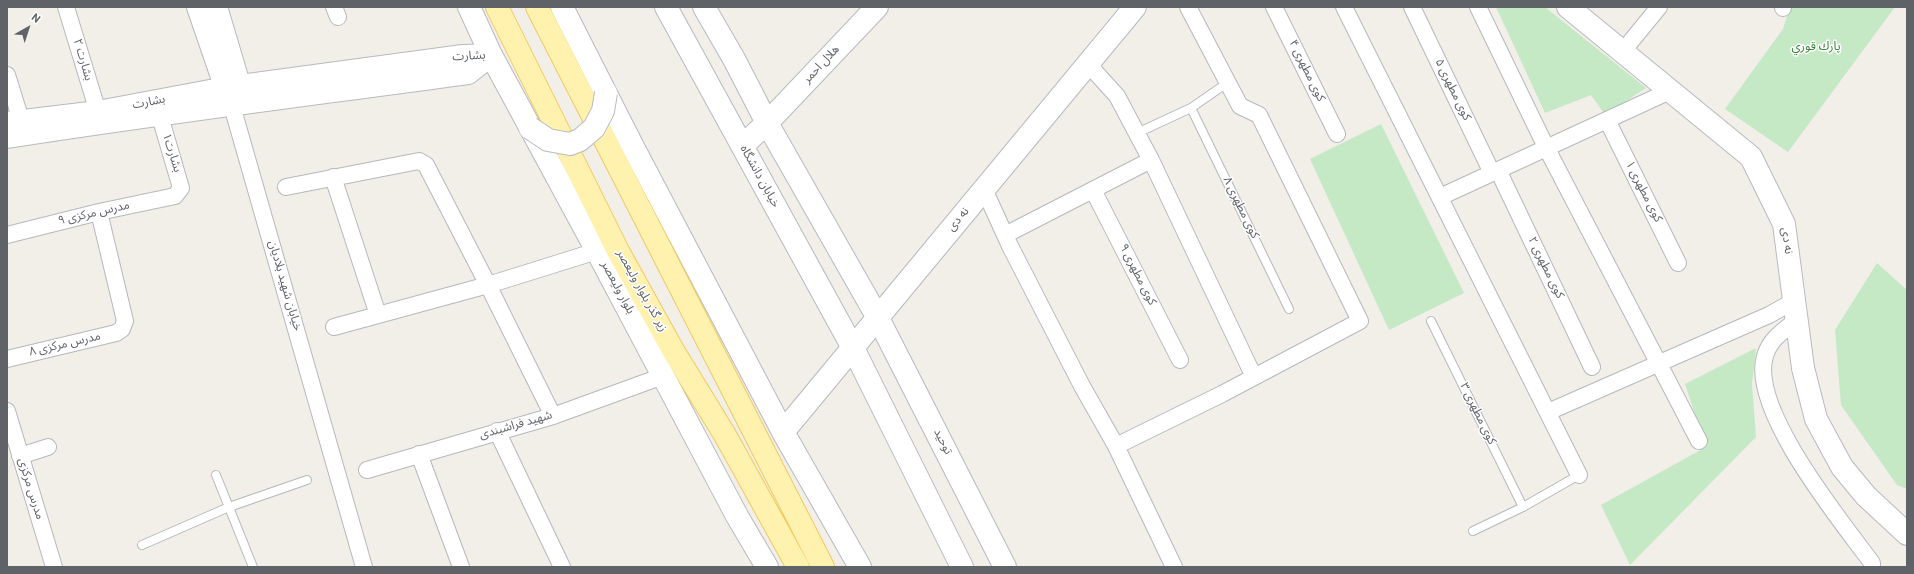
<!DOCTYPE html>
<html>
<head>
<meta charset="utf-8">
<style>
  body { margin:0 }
  #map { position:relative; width:1914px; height:574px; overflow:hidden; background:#f1efe8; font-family:Overpass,sans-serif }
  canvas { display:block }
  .frame { position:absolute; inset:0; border:8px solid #5f6368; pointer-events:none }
  .north { position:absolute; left:8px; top:8px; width:40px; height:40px; -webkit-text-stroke:3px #fff; paint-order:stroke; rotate:39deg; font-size:11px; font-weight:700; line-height:16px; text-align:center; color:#5f6368 }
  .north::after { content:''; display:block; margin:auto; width:14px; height:18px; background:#5f6368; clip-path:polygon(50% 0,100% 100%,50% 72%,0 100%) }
</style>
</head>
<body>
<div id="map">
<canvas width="1914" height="574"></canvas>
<div class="frame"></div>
<div class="north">N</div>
</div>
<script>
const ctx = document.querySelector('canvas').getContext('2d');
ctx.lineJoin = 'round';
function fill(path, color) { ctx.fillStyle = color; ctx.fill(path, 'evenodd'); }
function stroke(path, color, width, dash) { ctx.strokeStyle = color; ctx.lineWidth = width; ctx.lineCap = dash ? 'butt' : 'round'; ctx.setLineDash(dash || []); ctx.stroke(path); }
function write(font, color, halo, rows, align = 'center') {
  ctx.font = font + ' Overpass,"Noto Sans Arabic",sans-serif'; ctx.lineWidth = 3; ctx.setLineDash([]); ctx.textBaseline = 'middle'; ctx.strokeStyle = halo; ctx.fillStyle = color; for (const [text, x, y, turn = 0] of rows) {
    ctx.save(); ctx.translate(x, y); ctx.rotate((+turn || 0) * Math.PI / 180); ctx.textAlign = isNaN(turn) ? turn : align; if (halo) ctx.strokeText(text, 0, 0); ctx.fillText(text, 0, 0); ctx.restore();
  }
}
const green = new Path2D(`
  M 1496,7 L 1545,7 L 1646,88 L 1605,115 L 1591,95 L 1545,113 Z
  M 1790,7 L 1895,7 L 1788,152 L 1725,109 L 1783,29 Z
  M 1381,124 L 1464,293 L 1389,330 L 1310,159 Z
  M 1877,263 L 1907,290 L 1907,489 L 1897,485 L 1841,405 L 1835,330 Z
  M 1756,348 L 1752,384 L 1756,437 L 1630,565 L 1601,505 L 1706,447 L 1685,384 Z`);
const lane = new Path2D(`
  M 1191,108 L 1289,309
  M 1137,133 L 1191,108 L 1227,83
  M 1431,321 L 1523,507
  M 216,475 L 253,567
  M 1473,531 L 1523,507 L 1579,475
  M 142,545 L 229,507 L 307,480`);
const street = new Path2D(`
  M 66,7 L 98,112
  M 334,7 L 338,17
  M 1274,7 L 1337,134
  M 1344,7 L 1579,475
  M 1412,7 L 1492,173
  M 1478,7 L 1546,147 L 1699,441
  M 1783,7 L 1783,8
  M 1623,51 L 1659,7
  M 1088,64 L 1117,96 L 1151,160 L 1254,377
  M 7,75 L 21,120
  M 232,106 L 364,567
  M 1607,120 L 1678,263
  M 1498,170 L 1592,367
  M 333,177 L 378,315
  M 286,187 L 419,161 L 426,165 L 488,285 L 553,416
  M 984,189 L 1010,246 L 1082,386 L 1116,446 L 1174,567
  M 1093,190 L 1180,360
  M 1440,197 L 1672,90
  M 7,235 L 99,212 L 175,196 L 181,188 L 159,113
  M 1005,235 L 1151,160
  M 1797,320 C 1783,331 1770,339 1765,356 C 1749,409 1841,521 1872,563 L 1872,567
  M 334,327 L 488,285 L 597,251
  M 7,359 L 116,333 L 122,329 L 125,321 L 99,212
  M 7,411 L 54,567
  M 1548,412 L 1769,315 L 1794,301
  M 497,431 L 562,567
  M 1116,446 L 1222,394 L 1360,321 L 1259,115 L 1240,106 L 1188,7
  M 419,454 L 461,567
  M 20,456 L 48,447
  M 367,470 L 553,416 L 663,376`);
const secondary = new Path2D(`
  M 198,7 L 231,103
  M 216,7 L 244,101
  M 469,7 L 491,55 L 597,251 L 737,516 L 767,567
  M 562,7 L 632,145 L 783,432 L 860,567
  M 666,7 L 853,348 L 962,567
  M 704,7 L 734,59 L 767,123 L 878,318 L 1005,567
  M 1568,7 L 1751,157 L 1784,224 L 1803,368 L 1816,419 L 1842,467 L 1866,496 L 1907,534
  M 7,123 L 98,112 L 226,88 L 463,56 L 491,55 L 468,73 C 314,94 160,113 7,137
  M 742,146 L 767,123 L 877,7
  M 783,432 L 1135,7`);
const primary = new Path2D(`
  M 497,7 L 618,251 L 674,352 L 725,435 L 798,567
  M 537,7 L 823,567`);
const secondaryBridge = new Path2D(`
  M 530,128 L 548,140 L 570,144 L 580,140 L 594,128 L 603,111 L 606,93`);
const parkNames = [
  ["پارك قوري",1816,48]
];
const streetNames = [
  ["بشارت",469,57,-3],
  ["بشارت ۲",82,60,74],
  ["هلال احمر",822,65,-47],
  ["کوی مطهری ۴",1306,71,64],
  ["کوی مطهری ۵",1452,90,64],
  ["بشارت",149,103,-11],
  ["بشارت۱",171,153,73],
  ["خیابان دانشگاه",759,177,61],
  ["کوی مطهری ۱",1643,192,63],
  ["کوی مطهری ۸",1240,208,64],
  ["مدرس مرکزی ۹",94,214,-13],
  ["نه دی",959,220,-50],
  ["نه دی",1786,241,82],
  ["کوی مطهری ۲",1545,268,64],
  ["کوی مطهری ۹",1137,275,63],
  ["خیابان شهید بلادیان",284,286,74],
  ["بلوار ولیعصر",617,288,62],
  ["زیر گذر بلوار ولیعصر",641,291,61],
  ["مدرس مرکزی ۸",65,345,-13],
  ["کوی مطهری ۳",1477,414,64],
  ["شهید فراشبندی",516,426,-16],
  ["توحید",942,442,63],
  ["مدرس مرکزی",30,489,73]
];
fill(green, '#c5e8c5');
stroke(lane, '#b5b8bc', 10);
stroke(street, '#b5b8bc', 18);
stroke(secondary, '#b6babf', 24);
stroke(primary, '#f2c960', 24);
stroke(lane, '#fff', 8);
stroke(street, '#fff', 16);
stroke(secondary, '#fff', 22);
stroke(primary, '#fff2af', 22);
stroke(secondaryBridge, '#b6babf', 24, []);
stroke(secondaryBridge, '#fff', 22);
write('12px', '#348238', '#fff', parkNames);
write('12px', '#5f6368', '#fff', streetNames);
</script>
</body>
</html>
